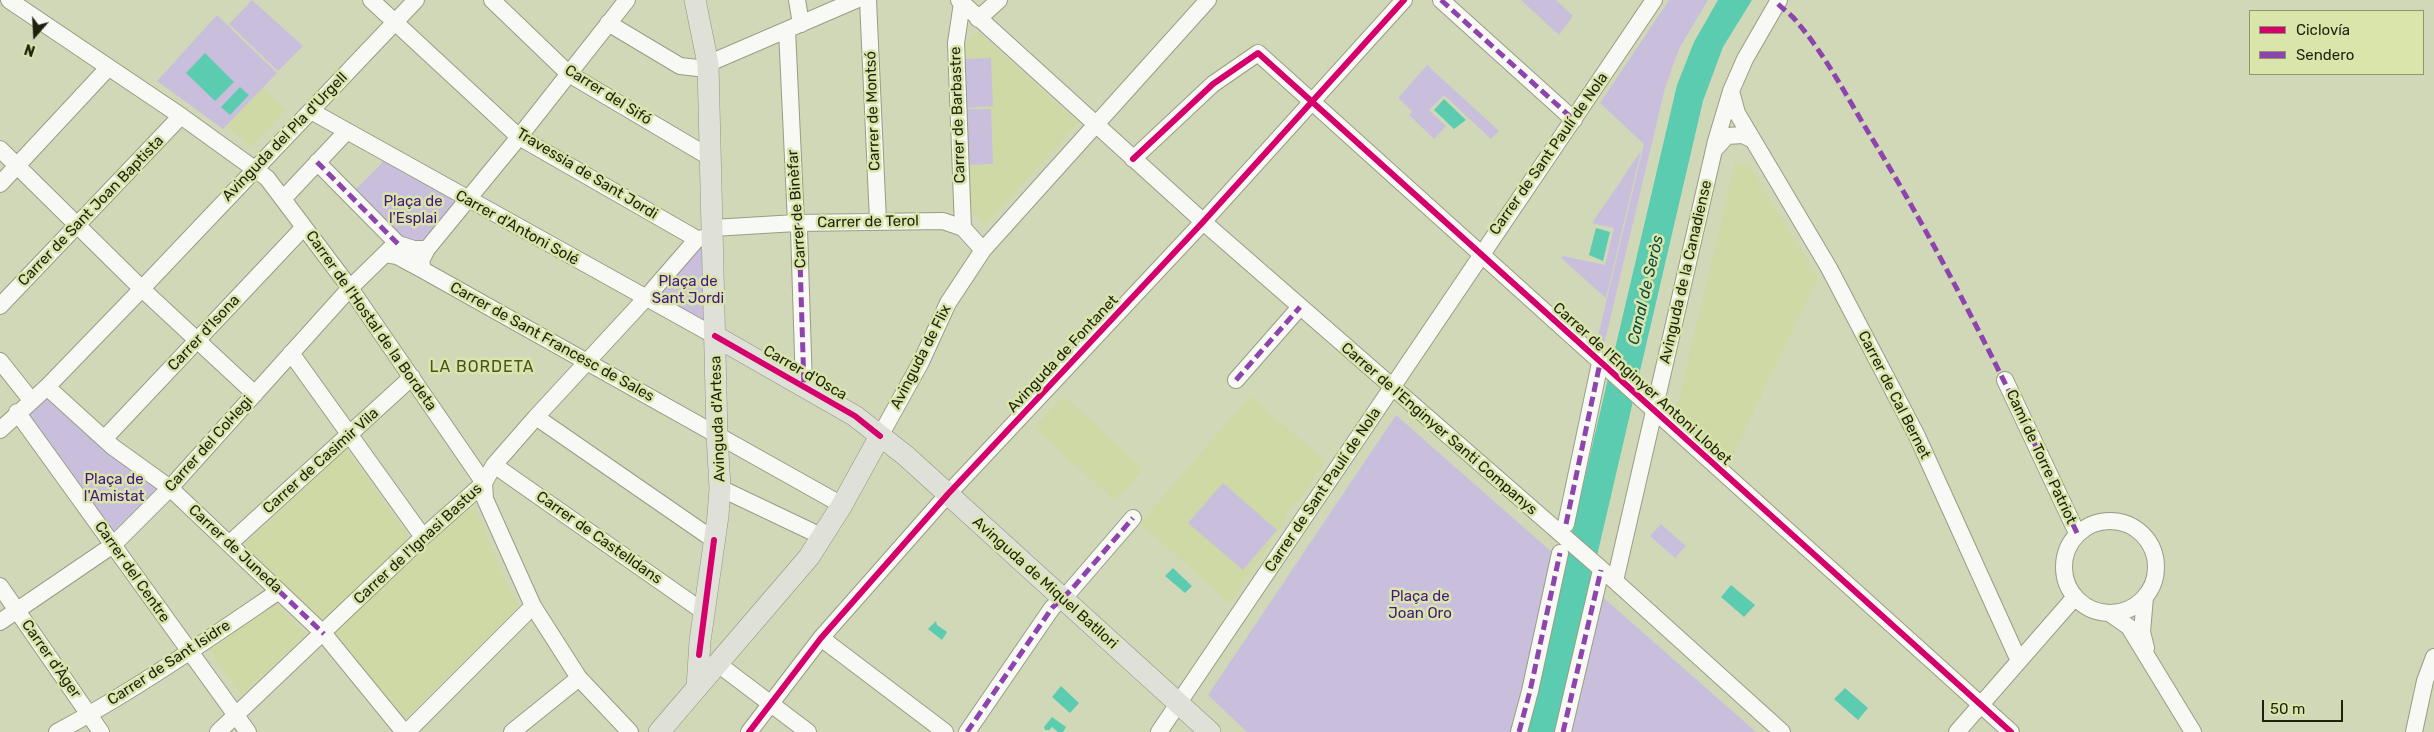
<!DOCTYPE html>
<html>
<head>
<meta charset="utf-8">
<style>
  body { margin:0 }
  #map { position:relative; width:2434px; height:732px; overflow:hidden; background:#d1d8b8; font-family:Rubik,sans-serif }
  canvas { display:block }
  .legend { position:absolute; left:2249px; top:10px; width:175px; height:65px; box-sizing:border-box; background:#d9e5ab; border:1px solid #8e976b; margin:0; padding:6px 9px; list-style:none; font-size:15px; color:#1e220c }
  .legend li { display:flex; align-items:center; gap:10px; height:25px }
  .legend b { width:25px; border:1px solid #8e976b }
  .north { position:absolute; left:10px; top:10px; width:50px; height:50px; -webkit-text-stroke:4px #d9e5ab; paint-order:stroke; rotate:199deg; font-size:14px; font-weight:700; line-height:20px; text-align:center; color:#1e220c }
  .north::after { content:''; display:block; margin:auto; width:18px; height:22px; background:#1e220c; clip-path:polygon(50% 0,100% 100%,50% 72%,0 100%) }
  .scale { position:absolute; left:2262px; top:700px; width:81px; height:22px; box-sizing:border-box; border:2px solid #1e220c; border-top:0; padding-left:6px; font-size:15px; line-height:18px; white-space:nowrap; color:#1e220c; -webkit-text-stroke:4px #d9e5ab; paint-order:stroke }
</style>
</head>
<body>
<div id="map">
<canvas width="2434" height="732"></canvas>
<ul class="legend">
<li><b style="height:6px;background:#d6006c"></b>Ciclovía</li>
<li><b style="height:6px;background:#8e44ad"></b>Sendero</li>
</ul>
<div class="north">N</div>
<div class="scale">50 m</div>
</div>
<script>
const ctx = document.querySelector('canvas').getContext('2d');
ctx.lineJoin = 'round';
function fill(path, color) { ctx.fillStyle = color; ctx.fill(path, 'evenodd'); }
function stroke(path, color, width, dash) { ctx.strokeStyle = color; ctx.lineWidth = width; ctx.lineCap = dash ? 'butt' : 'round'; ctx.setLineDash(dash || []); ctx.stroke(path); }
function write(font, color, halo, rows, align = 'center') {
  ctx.font = font + ' Rubik,sans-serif'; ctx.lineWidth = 5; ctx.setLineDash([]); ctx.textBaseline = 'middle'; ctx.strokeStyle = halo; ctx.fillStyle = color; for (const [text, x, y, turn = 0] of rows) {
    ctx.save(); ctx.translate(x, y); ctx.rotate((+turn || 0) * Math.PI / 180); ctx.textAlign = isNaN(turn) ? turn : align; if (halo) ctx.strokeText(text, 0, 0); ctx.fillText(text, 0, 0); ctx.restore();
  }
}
const built = new Path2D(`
  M 977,31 L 1078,123 L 985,225 L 969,210 L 963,46 Z
  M 262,87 L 286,110 L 250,148 L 226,125 Z
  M 1735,162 L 1750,166 L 1818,278 L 1732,457 L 1677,407 Z
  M 1064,396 L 1144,469 L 1115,501 L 1034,428 Z
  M 1250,396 L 1326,461 L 1301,498 L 1285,514 L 1288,517 L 1230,604 L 1140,523 Z
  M 346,449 L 410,538 L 320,622 L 244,545 Z
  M 470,508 L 476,509 L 500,568 L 519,607 L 405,719 L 334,631 Z
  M 277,604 L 306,634 L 241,695 L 208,648 Z`);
const green = new Path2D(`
  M 252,0 L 303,46 L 278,71 L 229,24 Z
  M 1521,0 L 1556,0 L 1573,16 L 1559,35 Z
  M 1669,0 L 1708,0 L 1679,49 L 1665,88 L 1604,345 L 1597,340 L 1644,144 L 1600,103 Z
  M 217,15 L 277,73 L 223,129 L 157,81 Z
  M 991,58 L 993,106 L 967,108 L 965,59 Z
  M 1427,65 L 1499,131 L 1491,139 L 1444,95 L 1429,110 L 1446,126 L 1434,139 L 1409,115 L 1412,111 L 1398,98 Z
  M 967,109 L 991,109 L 993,164 L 969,165 Z
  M 1641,151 L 1606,298 L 1561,258 L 1563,256 L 1605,265 L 1614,228 L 1592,223 Z
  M 385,160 L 452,198 L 455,205 L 425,240 L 408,243 L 353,192 Z
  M 700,247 L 703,247 L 706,322 L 659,297 L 694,251 Z
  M 49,394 L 158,488 L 113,532 L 28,417 L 30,411 Z
  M 1396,415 L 1756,732 L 1247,732 L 1208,695 Z
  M 1223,483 L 1277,530 L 1243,570 L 1188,523 Z
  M 1661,524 L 1686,546 L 1675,558 L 1650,536 Z`);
const water = new Path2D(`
  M 1718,0 L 1752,0 L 1723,47 L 1703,101 L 1558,723 L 1555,732 L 1525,732 L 1677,85 L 1694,42 Z
  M 205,53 L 234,82 L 215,101 L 186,73 Z
  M 240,87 L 249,95 L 230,115 L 221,107 Z
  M 1444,99 L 1466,120 L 1454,129 L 1434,110 Z
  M 1596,228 L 1610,232 L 1603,261 L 1589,255 Z
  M 1173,568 L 1192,586 L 1185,593 L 1165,576 Z
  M 1731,585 L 1755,605 L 1744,617 L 1721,597 Z
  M 936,621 L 937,625 L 947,632 L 942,640 L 928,629 Z
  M 1061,686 L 1079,703 L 1070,713 L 1052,697 Z
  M 1845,688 L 1868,708 L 1858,720 L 1834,699 Z
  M 1052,717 L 1066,727 L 1063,732 L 1058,732 L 1052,727 L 1049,730 L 1045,730 L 1044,727 Z`);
const minor = new Path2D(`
  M 9,0 L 181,116 L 267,178 L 350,288 L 484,483 L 485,499 L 533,606 L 579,678 L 630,732
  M 371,0 L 519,137 L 697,239
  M 492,0 L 569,74 L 711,158
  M 797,0 L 801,24
  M 868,0 L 878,221
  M 959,0 L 1208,226 L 1615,581 L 1782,732
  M 1441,0 L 1574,120
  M 962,3 L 956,43 L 963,228
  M 978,19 L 999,0
  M 608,23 L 680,66 L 698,68 L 856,0
  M 787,30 L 796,223 L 799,229 L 804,387
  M 1731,91 L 1737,113 L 1829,268 L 1917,436 L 2019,661
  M 311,111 L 715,336
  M 0,149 L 142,289 L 255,394
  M 1714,150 L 1727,136 L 1743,135 L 1751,139
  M 1133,159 L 1213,84 L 1258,53 C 1508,280 1759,506 2011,732
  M 317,162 L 398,244 L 414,249 L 427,249
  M 0,184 L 108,68
  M 283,199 L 347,131
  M 713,228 L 796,223 L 943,221 L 963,228 L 983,250
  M 385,254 L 397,256 L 423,270 L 842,505
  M 423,270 L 421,261 L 427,249 L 519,137 L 627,0
  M 0,306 L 181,116
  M 291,353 L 423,537
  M 0,361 L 31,400
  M 1236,380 L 1300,307
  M 2005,380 L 2077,533
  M 47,387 L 113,447 L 170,488 L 324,634 L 404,732
  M 17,412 L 248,732
  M 536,417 L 714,540
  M 0,430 L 47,387 L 133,298 L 416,0
  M 880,436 L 921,362 L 948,303 L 983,250 L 1208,0
  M 104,439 L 304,227
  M 494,465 L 704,612
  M 720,488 L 823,537
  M2064 567a46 46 0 1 1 92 0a46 46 0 1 1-92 0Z
  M 1566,524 L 1600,363
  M 229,544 L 412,377
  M 1615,581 L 1716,141 L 1731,91 L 1745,59 L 1779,0
  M 0,586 L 101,732
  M 2145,597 L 2142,632 L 2146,648
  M 2109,613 L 2129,627 L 2193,732
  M 0,622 L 113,545 L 170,488 L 350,288 L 390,249 L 398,244
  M 821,638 L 945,732
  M 718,664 L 808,732
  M 57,732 C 134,691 207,640 279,591
  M 218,732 L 423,537 L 484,483 L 494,465 L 536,417 L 645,299 L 697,239 L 713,237
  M 407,732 L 533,606
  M 512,732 L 579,678
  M 749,732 L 821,638 L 948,494 L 1203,222 L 1404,0
  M 967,732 L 1052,608 L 1071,590 L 1133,518
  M 1159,732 L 1654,0
  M 1519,732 L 1530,691 L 1560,553
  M 1563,732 L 1601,570
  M 1957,732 L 2075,597
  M 2414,732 L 2425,681 L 2434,657`);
const major = new Path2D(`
  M 695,0 L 708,64 L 717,435 L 720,488 L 718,516 L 700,641 L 697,688
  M 715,336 L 855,416 L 906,456 L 1210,732
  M 659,732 L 809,557 L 842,505 L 880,436`);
const quiet = new Path2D(`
  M 1441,0 L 1574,120
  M 1778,4 C 1784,10 1792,15 1797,22 C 1827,57 1849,101 1873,140 C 1950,267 2014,399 2077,533
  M 317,162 L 398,244
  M 796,223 L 799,229 L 804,387
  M 1236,380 L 1300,307
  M 1566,524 L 1600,363
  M 279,591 L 324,634
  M 967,732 L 1052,608 L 1071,590 L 1133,518
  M 1519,732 L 1530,691 L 1560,553
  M 1563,732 L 1601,570`);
const cycleway = new Path2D(`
  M 1133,159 L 1213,84 L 1258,53 C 1508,280 1759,506 2011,732
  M 715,336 L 855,416 L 880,436
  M 699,655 L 714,540
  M 749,732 L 821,638 L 948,494 L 1203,222 L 1404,0`);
const streetNames = [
  ["Carrer del Sifó",608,95,32],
  ["Carrer de Montsó",873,111,-92],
  ["Carrer de Barbastre",958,115,-92],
  ["Avinguda del Pla d'Urgell",285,137,-46],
  ["Carrer de Sant Paulí de Nola",1549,154,-55],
  ["Travessia de Sant Jordi",587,174,31],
  ["Carrer de Binèfar",797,209,-94],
  ["Carrer de Sant Joan Baptista",91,211,-46],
  ["Carrer de Terol",868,222,-1],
  ["Carrer d'Antoni Solé",517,228,29],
  ["Avinguda de la Canadiense",1686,272,-77],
  ["Carrer de l'Hostal de la Bordeta",371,321,55],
  ["Carrer d'Isona",204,333,-47],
  ["Carrer de Sant Francesc de Sales",552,342,29],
  ["Avinguda de Fontanet",1063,354,-47],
  ["Avinguda de Flix",921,357,-63],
  ["Carrer d'Osca",805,373,30],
  ["Carrer de l'Enginyer Antoni Llobet",1642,384,42],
  ["Carrer de Cal Bernet",1894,395,63],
  ["Avinguda d'Artesa",718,419,-92],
  ["Carrer de l'Enginyer Santi Companys",1439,429,41],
  ["Carrer del Col·legi",209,444,-48],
  ["Camí de Torre Patriot",2041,457,65],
  ["Carrer de Casimir Vila",321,461,-42],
  ["Carrer de Sant Paulí de Nola",1323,490,-56],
  ["Carrer de Castelldans",599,538,35],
  ["Carrer de l'Ignasi Bastus",418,544,-43],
  ["Carrer de Juneda",235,549,43],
  ["Carrer del Centre",132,572,55],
  ["Avinguda de Miquel Batllori",1045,583,42],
  ["Carrer d'Àger",51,659,55],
  ["Carrer de Sant Isidre",169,663,-33]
];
const parkNames = [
  ["Plaça de",413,202],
  ["l'Esplai",413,219],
  ["Plaça de",688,282],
  ["Sant Jordi",688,299],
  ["Plaça de",114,480],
  ["l'Amistat",114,497],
  ["Plaça de",1420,597],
  ["Joan Oro",1420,614]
];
const waterNames = [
  ["Canal de Seròs",1646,290,-77]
];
const neighbourhoodNames = [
  ["LA BORDETA",482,367]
];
fill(built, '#ced9a6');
fill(green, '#c9bfdc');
fill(water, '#5cccb0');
stroke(minor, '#989d84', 18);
stroke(major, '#91967e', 22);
stroke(minor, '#f8f9f4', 16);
stroke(major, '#dfe0d7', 21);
stroke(quiet, '#8e44ad', 5, [10, 5]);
stroke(cycleway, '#d6006c', 6);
write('15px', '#1e220c', '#d9e5ab', streetNames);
write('15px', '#45167e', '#d9e5ab', parkNames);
write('italic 16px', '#0c4b40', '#d9e5ab', waterNames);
ctx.letterSpacing = '1px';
write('16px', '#4a521d', '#d9e5ab', neighbourhoodNames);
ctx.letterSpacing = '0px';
</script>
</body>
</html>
